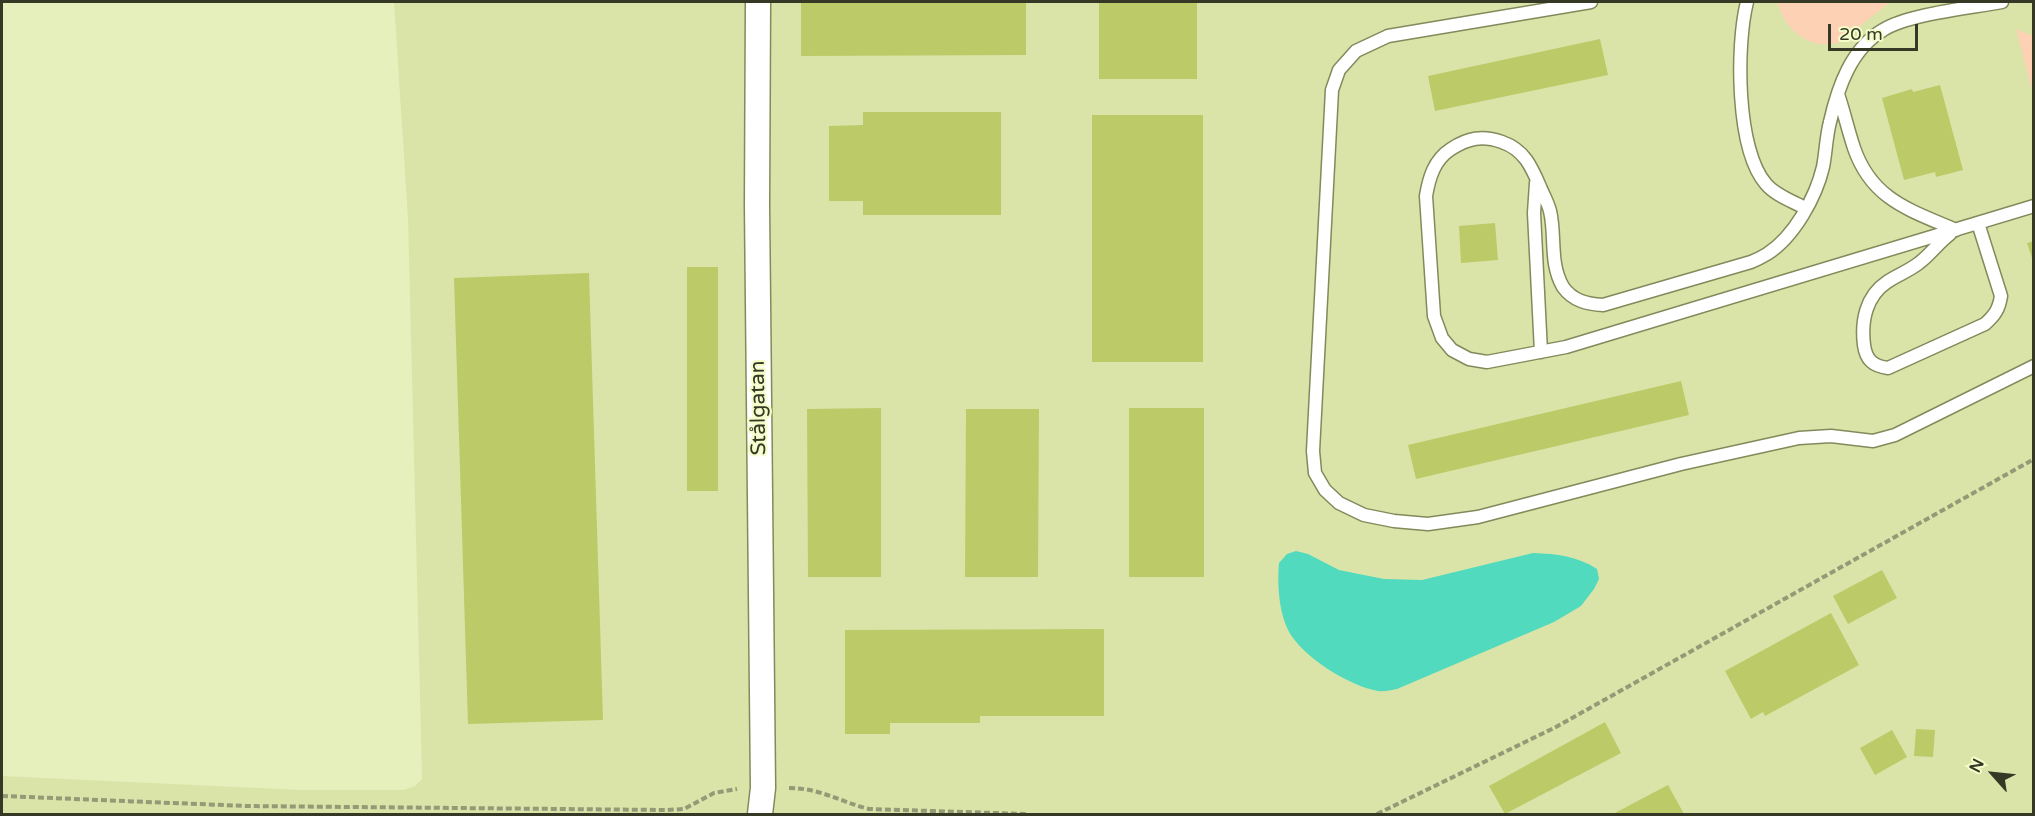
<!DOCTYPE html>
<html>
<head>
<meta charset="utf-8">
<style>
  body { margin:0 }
  #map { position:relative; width:2035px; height:816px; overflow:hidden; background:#e6f0bd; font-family:"Varela Round",sans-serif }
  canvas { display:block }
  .frame { position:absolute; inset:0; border:3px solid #353824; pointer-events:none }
  .north { position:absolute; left:1963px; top:744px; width:60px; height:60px; -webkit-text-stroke:4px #f4fdca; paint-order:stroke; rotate:297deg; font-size:16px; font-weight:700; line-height:24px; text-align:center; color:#353824 }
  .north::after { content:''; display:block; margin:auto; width:21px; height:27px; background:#353824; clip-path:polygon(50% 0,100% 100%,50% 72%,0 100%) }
  .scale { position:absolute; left:1828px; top:24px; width:90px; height:27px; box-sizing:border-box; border:3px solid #353824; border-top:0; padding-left:8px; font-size:18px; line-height:21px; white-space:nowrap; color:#353824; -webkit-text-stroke:4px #f4fdca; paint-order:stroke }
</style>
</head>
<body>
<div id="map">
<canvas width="2035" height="816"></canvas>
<div class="frame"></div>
<div class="north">N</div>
<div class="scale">20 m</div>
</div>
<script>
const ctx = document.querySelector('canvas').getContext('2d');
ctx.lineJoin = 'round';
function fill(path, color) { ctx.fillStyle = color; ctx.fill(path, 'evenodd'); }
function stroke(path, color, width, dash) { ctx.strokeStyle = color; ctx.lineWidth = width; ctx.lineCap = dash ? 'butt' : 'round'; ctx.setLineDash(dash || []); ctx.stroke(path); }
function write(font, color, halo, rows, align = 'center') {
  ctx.font = font + ' "Varela Round",sans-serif'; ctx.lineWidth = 4.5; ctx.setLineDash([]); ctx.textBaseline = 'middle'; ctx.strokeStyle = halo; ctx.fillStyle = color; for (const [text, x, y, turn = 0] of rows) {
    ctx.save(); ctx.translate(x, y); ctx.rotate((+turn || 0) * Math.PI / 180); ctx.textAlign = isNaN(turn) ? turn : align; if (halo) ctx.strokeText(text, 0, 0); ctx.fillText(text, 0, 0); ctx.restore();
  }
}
const built = new Path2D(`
  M 394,2 L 2033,2 L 2033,814 L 2,814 L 2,776 L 303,790 L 403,790 L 415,786 L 422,779 L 408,219 Z`);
const green = new Path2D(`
  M 1778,2 L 1890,2 C 1881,10 1871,17 1861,25 C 1856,30 1851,37 1844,40 C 1815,55 1783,30 1778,2 Z
  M 2016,29 L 2033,36 L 2033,94 Z`);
const water = new Path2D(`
  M 1296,551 L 1308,554 L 1339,570 L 1384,579 L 1422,580 L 1533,553 C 1557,554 1577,556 1597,569 L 1599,579 L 1594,589 L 1581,606 L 1554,622 L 1397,689 C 1391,690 1384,692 1378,691 C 1350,686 1310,661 1293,638 C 1279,619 1277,586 1279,563 L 1287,554 Z`);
const building = new Path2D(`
  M 801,2 L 1026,2 L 1026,55 L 801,56 Z
  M 1099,2 L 1197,2 L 1197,79 L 1099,79 Z
  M 1600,39 L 1608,75 L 1435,111 L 1428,76 Z
  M 1940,85 L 1963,170 L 1936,177 L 1935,172 L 1904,180 L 1882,98 L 1912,89 L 1913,92 Z
  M 863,112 L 1001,112 L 1001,215 L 863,215 L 863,201 L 829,201 L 829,126 L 863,125 Z
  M 1092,115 L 1203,115 L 1203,362 L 1092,362 Z
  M 1495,223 L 1498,260 L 1461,263 L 1459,226 Z
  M 2034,241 L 2034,261 L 2033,261 L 2027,243 Z
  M 687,267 L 718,267 L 718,491 L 687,491 Z
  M 589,273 L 603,720 L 468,724 L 454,278 Z
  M 1681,381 L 1689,415 L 1416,479 L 1408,445 Z
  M 881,408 L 881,577 L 808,577 L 807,409 Z
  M 1129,408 L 1204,408 L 1204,577 L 1129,577 Z
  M 966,409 L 1039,409 L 1038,577 L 965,577 Z
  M 1882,570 L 1897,598 L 1848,624 L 1833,596 Z
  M 1831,613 L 1859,665 L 1765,716 L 1763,712 L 1751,719 L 1725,671 Z
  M 1104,629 L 1104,716 L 980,716 L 980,723 L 890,723 L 890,734 L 845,734 L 845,630 Z
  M 1605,722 L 1621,753 L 1505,814 L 1489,786 Z
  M 1916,729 L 1935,730 L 1933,757 L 1914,756 Z
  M 1892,730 L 1907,757 L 1875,775 L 1860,748 Z
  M 1668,785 L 1684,814 L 1613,814 Z`);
const path = new Path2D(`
  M 789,788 C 820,788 841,802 869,809 L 1027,814
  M 2,796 L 246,806 L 666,810 L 684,809 L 714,793 L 737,789
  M 1377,814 L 1556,727 L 2034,459`);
const lane = new Path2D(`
  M 1591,2 L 1388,36 L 1356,51 L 1339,70 L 1332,90 L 1313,451 L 1315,473 L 1325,490 L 1339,503 L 1364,515 L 1394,521 L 1428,524 L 1478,517 L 1681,464 L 1799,438 L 1831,436 L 1873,441 L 1895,435 L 2034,366
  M 1747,2 C 1736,45 1736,150 1766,184 C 1775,195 1792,201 1805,208
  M 2002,2 C 1971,8 1908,14 1883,30 C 1851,49 1838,87 1830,122 C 1826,137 1826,152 1823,167 C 1816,197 1794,237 1767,254 C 1762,257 1756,260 1751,262 L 1603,305 C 1587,304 1573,301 1563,287 C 1549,263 1556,236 1550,211 C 1548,203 1544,196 1541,189 C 1532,168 1525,150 1502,142 C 1482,135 1468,138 1451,149 C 1434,160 1429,178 1426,196 L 1434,316 L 1442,338 L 1452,350 L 1469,359 L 1487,362 L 1566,347 L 2034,206
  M 1838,94 C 1844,112 1848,130 1854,148 C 1872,200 1910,210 1956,230
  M 1536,183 L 1534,213 L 1541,352
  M 1950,234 C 1938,243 1930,255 1919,263 C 1909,271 1897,275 1887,282 C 1866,296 1861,321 1864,345 C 1866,360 1873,366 1888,368 L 1985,324 C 1995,315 1999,309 2001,296 L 1978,223`);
const street = new Path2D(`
  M 758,2 L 757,205 L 763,788 L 760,814`);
const streetNames = [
  ["Stålgatan",759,408,-91]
];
fill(built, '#dae4a9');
fill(green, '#fdd1b4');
fill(water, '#51dabd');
fill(building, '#bccb67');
stroke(lane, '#828a5b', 15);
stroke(street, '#828a5b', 27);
stroke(path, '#939a76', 4, [6, 3]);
stroke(lane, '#fff', 12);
stroke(street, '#fff', 24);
write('21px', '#353824', '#f4fdca', streetNames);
</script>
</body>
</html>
